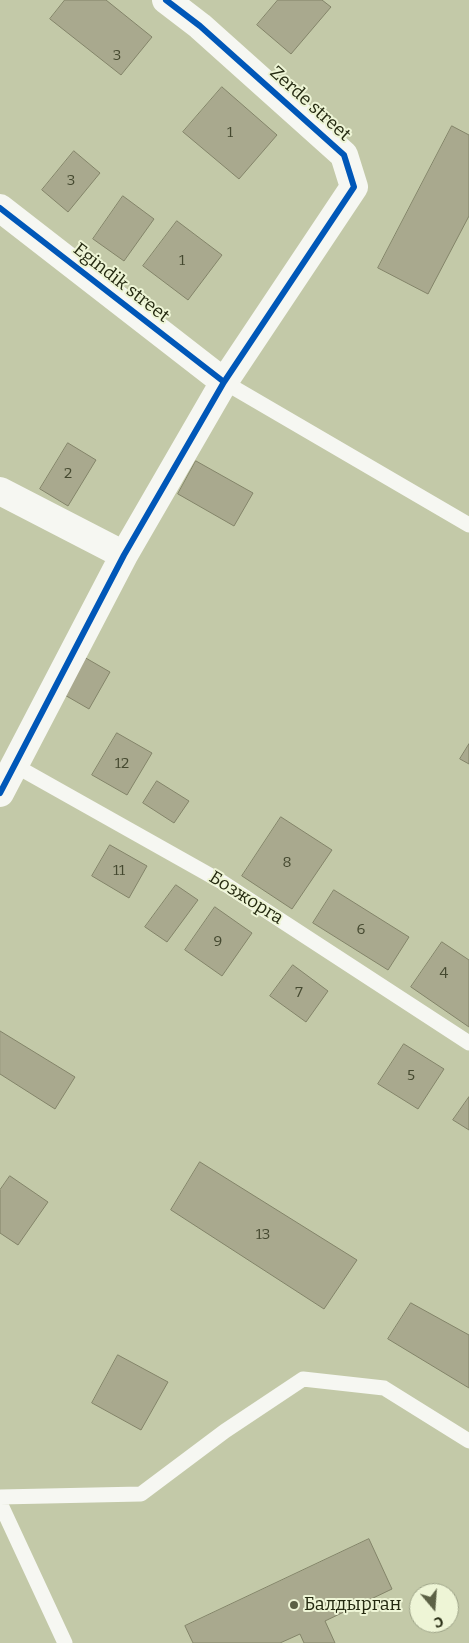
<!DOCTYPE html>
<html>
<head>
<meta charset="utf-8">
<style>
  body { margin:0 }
  #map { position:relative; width:469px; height:1643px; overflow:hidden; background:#c3c9a8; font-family:Bitter,serif }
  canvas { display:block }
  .north { position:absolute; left:409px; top:1583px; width:50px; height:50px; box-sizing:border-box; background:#eef5d6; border:1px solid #9da387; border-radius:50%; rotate:162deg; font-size:14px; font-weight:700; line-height:20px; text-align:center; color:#242910 }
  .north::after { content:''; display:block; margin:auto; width:18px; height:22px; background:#5c6145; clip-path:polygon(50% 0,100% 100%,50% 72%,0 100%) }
</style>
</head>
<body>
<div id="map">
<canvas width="469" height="1643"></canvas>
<div class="north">С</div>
</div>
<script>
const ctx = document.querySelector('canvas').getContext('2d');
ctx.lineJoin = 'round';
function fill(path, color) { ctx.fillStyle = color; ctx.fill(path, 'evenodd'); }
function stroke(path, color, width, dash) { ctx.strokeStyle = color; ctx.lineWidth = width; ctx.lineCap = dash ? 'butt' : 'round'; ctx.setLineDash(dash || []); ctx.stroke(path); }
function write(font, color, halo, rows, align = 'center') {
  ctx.font = font + ' Bitter,serif'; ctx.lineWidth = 4; ctx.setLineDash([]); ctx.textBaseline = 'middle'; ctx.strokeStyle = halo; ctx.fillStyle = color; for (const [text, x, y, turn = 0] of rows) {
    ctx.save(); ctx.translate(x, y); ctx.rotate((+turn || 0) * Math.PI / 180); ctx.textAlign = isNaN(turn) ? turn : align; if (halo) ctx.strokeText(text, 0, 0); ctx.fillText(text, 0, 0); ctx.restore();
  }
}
const building = new Path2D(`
  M 65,0 L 106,0 L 152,37 L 121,75 L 50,19 Z
  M 278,0 L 322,0 L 331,7 L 291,54 L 257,25 Z
  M 222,87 L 277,135 L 239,179 L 183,132 Z
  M 452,126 L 469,135 L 469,216 L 428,294 L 378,268 Z
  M 74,151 L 100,173 L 68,212 L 42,190 Z
  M 123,196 L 154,219 L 124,261 L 93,239 Z
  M 177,221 L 222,255 L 188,300 L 143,266 Z
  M 68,443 L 96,460 L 68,506 L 40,489 Z
  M 196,461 L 253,493 L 234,526 L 178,494 Z
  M 84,657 L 110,672 L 89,709 L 63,694 Z
  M 117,733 L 152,753 L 127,795 L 92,775 Z
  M 469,744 L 469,764 L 460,759 Z
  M 157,781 L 189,801 L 174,823 L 143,803 Z
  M 281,817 L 332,850 L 292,909 L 242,876 Z
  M 110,845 L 147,866 L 129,898 L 92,876 Z
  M 176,885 L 198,900 L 167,942 L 145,927 Z
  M 334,890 L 409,937 L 388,970 L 313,923 Z
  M 215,907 L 252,933 L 222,976 L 185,950 Z
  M 442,942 L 469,960 L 469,1027 L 411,987 Z
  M 293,965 L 328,991 L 306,1022 L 270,996 Z
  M 0,1031 L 75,1077 L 55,1109 L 0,1074 Z
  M 404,1044 L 444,1069 L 418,1109 L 378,1084 Z
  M 469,1097 L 469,1130 L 453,1120 Z
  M 200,1162 L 357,1260 L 324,1309 L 171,1210 Z
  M 10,1176 L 48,1202 L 18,1245 L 0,1233 L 0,1190 Z
  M 411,1303 L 469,1335 L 469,1388 L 388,1339 Z
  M 118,1355 L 168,1382 L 141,1430 L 92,1403 Z
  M 369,1539 L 392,1589 L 325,1621 L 335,1643 L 304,1643 L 300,1634 L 280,1643 L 193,1643 L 185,1626 Z`);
const lane = new Path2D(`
  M 224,382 L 469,525
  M 14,765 L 222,882 L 469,1043
  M 0,1497 L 141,1494 L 225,1431 L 303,1379 L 384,1388 L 469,1441
  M 0,1503 L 65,1643`);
const street = new Path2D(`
  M 0,208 L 224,382
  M 0,491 L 124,555
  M 0,793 L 124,555 L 224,382 L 354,187 L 344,155 L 200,26 L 166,0`);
const cycleway = new Path2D(`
  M 0,208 L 224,382
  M 0,793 L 124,555 L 224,382 L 354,187 L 344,155 L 200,26 L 166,0`);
const markers = [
  [294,1605,5,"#5c6145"]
];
const numberNames = [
  ["3",117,56],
  ["1",230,133],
  ["3",71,181],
  ["1",182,261],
  ["2",68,474],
  ["12",122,764],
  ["8",287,863],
  ["11",119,871],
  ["6",361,930],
  ["9",218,942],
  ["4",444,974],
  ["7",299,993],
  ["5",411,1076],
  ["13",263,1235]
];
const streetNames = [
  ["Zerde street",310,104,42],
  ["Egindik street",121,283,38],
  ["Бозжорга",246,898,32]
];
const poiNames = [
  ["Балдырган",304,1605]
];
fill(building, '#a9a98e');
stroke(building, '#838469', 1);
stroke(lane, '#f6f7f2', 15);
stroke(street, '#f6f7f2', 28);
stroke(cycleway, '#0057b8', 6);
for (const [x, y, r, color] of markers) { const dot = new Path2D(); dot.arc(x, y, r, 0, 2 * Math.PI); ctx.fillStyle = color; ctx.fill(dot); stroke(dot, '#eef5d6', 2); }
write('15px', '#454930', null, numberNames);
write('18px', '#242910', '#eef5d6', streetNames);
write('18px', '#242910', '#eef5d6', poiNames, 'left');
</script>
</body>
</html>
